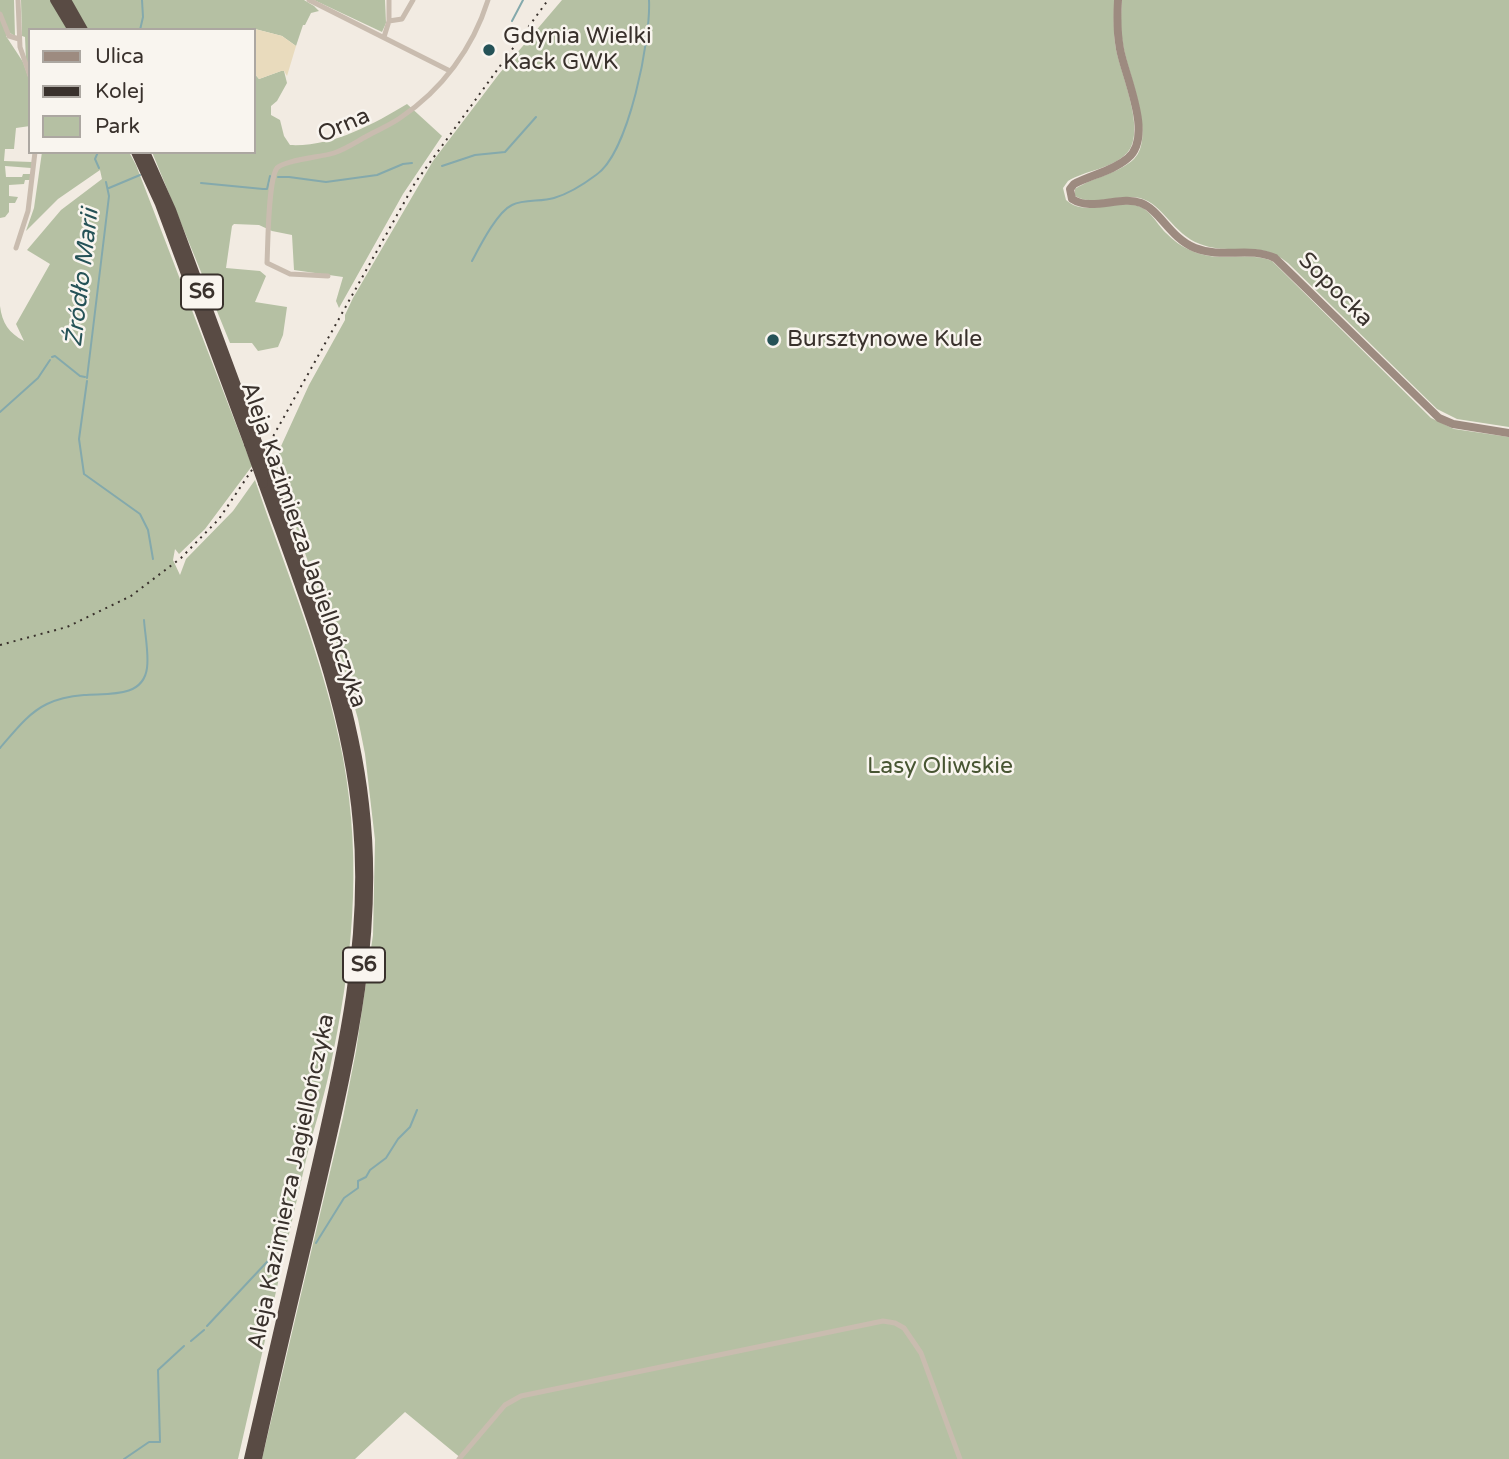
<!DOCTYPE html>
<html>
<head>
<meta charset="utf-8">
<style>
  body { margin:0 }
  #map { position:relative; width:1509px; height:1459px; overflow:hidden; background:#f2ebe2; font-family:"Varela Round",sans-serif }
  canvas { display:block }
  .legend { position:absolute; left:28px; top:28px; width:228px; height:126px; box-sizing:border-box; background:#f9f5ef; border:2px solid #aca7a1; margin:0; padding:9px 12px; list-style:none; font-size:21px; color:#39312c }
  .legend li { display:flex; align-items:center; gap:14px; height:35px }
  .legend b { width:35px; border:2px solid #aca7a1 }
</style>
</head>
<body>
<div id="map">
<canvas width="1509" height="1459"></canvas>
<ul class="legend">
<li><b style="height:9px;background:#9d8b80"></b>Ulica</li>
<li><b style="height:9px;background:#39312c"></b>Kolej</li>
<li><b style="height:19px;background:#b5c0a3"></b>Park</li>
</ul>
</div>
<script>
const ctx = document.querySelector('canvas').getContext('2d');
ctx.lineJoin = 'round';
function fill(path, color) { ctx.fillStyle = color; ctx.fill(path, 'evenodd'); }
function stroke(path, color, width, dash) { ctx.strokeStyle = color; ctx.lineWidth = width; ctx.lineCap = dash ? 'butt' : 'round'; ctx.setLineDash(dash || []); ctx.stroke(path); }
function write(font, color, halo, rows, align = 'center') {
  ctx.font = font + ' "Varela Round",sans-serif'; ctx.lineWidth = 5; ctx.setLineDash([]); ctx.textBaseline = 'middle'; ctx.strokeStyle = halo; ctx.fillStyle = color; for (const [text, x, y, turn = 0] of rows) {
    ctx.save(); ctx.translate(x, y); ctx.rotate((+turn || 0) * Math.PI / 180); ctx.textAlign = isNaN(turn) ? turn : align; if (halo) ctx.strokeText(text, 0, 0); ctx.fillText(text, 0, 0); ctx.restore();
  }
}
const green = new Path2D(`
  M 0,0 L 14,0 L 15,36 L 10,33 L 6,36 L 23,62 L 30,82 L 30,126 L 16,128 L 14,149 L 5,149 L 4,161 L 32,162 L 31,168 L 5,166 L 6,177 L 22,177 L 23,174 L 30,174 L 30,180 L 25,180 L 24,184 L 9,185 L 9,196 L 18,197 L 15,203 L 9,203 L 9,212 L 5,217 L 0,218 Z
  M 21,0 L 51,0 L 69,30 L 30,30 L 30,69 L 26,61 L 25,37 L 22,36 Z
  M 71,0 L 304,0 L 314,6 L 319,11 L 311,13 L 305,25 L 303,25 L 296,46 L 282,36 L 255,29 L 88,30 Z
  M 314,0 L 385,0 L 386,23 L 382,32 Z
  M 562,0 L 1114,0 C 1114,16 1113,33 1116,49 C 1121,75 1147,132 1127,153 C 1112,169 1086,170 1068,181 L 1063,188 L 1066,200 C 1084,217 1112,201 1134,205 C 1150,208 1155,222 1166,233 C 1173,240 1182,247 1192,251 C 1222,264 1247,250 1272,261 L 1431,418 L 1454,429 L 1509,437 L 1509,1459 L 462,1459 L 405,1412 L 355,1459 L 262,1459 L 343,1117 L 356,1051 L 373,935 L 375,840 L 365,754 L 358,719 L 335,638 L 276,471 L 277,455 L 309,385 L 345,320 L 345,315 L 353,298 L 433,161 L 499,74 Z
  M 1122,0 L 1509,0 L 1509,427 L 1457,419 L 1437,409 L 1288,263 C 1257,238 1234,257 1200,244 C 1173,234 1163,204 1140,198 C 1120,193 1093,207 1075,196 L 1075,189 C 1093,177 1118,174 1134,159 C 1157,137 1127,72 1123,44 C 1120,29 1121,15 1122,0 Z
  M 281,71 L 284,71 L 287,83 L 277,101 L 271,106 L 271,115 L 280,120 L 284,136 L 290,145 C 332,147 372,125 407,104 L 442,136 L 403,194 L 339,308 L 336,301 L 343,277 L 294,270 L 292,235 L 272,231 L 259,225 L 234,224 L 232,226 L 226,268 L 260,271 L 266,276 L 255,302 L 287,307 L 283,335 L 278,347 L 258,351 L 252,343 L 230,343 L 152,152 L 254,152 L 254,73 L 259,79 Z
  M 42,152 L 129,152 L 136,165 L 252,466 L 205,529 L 179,554 L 175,549 L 173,560 L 180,575 L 186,559 L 233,511 L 255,480 C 286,571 325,663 343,758 C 363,867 352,966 329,1073 C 323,1102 313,1130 306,1160 C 283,1259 261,1359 238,1459 L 0,1459 L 0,306 C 2,323 9,333 24,341 L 16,324 L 50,264 L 27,250 L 61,210 L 102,179 L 100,170 L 58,199 L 26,231 L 34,208 Z`);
const sand = new Path2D(`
  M 255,29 L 282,36 L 296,46 L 287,76 L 284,71 L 281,71 L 259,79 L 254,73 Z`);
const stream = new Path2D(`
  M 512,21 L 523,0
  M 140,30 L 143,17 L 142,0
  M 98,152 L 95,159 L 99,168
  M 442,166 L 475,155 L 505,152 L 536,117
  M 278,177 L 289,177 L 326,182 L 377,175 L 403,164 L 412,163
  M 201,183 L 263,189 L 267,189 L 270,176
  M 109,188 L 140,175
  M 472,261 C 480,246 497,212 512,205 C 524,199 541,202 554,198 C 568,194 584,184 596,175 C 629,153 651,38 649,0
  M 52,357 L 55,356 L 80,376 L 85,377
  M 87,378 L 109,196 L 106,182
  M 87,381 L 79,439 L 84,474 L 140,514 L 148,530 L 153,559
  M 0,412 L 38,378 L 50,360
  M 0,748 C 14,732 28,713 47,704 C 57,699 73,696 84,695 C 106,693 143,699 147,668 C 149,653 145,635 144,620
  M 316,1243 L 344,1198 L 358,1188 L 358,1181 L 366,1177 L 370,1170 L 386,1158 L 398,1139 L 410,1127 L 417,1110
  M 207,1326 L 280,1248
  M 191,1341 L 204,1330
  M 124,1459 L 149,1442 L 160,1442 L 158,1370 L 184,1346`);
const minor = new Path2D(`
  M 18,0 L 20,47 L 30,76
  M 309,0 L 450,71
  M 0,14 L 9,36 L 19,39
  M 389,21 L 402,19 L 413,0
  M 384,37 L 389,21 L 389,0
  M 16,248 L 28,211 L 35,152
  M 328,276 L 290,274 L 267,263 C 268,245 268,180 277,168 C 284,160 322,157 334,153 C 346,149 356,142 367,136 C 378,130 390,125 400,118 C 442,90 473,48 488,0
  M 459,1459 L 505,1405 L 521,1396 L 883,1321 L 895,1323 L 904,1328 L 921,1353 L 960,1459`);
const secondary = new Path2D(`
  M 1118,0 C 1117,16 1117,33 1120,49 C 1125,77 1154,136 1128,158 C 1113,171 1091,175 1074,184 L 1070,189 L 1072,199 C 1092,212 1120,195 1141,203 C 1160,210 1170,238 1195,248 C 1223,259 1249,246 1275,258 L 1439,418 L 1453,424 L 1509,433`);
const motorway = new Path2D(`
  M 55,0 L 73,30
  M 66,0 L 83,30
  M 136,152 L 160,204 L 249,444
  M 145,152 L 171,210 L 254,434
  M 249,1459 C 272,1361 295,1263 317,1165 C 343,1052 368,940 358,824 C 348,705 303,595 263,483
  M 257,1459 C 278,1362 302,1266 324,1170 C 352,1049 379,929 364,804 C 351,688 306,583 269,474`);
const rail = new Path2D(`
  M 0,645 L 67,627 L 131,596 L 181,558 L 219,519 L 266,449 L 415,183 L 548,0`);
const motorwayBridge = new Path2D(`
  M 254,434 L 269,474
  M 249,444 L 263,483`);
const markers = [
  [489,50,7,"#255257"],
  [773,340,7,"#255257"]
];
const shields = [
  [202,292,42],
  [364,965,42]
];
const shieldNames = [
  ["S6",202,292],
  ["S6",364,965]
];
const poiNames = [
  ["Gdynia Wielki",503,37],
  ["Kack GWK",503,63],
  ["Bursztynowe Kule",787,340]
];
const streetNames = [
  ["Orna",344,126,-24],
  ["Sopocka",1335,290,45],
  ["Aleja Kazimierza Jagiellończyka",303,545,71],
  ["Aleja Kazimierza Jagiellończyka",292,1182,-78]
];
const parkNames = [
  ["Lasy Oliwskie",940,767]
];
const waterNames = [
  ["Źródło Marii",83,278,-83]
];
fill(green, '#b5c0a3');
fill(sand, '#e9dbbd');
stroke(stream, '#84a9ac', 2);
stroke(minor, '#c9bcaf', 5);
stroke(secondary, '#9d8b80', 8);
stroke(motorway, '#594b44', 10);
stroke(rail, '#39312c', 2, [2, 5]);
stroke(motorwayBridge, '#594b44', 10);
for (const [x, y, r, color] of markers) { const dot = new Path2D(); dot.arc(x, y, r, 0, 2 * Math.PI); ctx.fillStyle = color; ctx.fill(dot); stroke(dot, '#f9f5ef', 2.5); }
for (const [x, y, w] of shields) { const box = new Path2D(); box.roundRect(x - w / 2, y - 17.5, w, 35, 5); ctx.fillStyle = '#f9f5ef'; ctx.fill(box); stroke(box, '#39312c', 2); }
write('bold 21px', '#39312c', null, shieldNames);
write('23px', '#39312c', '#f9f5ef', poiNames, 'left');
write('23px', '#39312c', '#f9f5ef', streetNames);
write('23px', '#475532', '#f9f5ef', parkNames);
write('italic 24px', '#255257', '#f9f5ef', waterNames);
</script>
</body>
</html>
